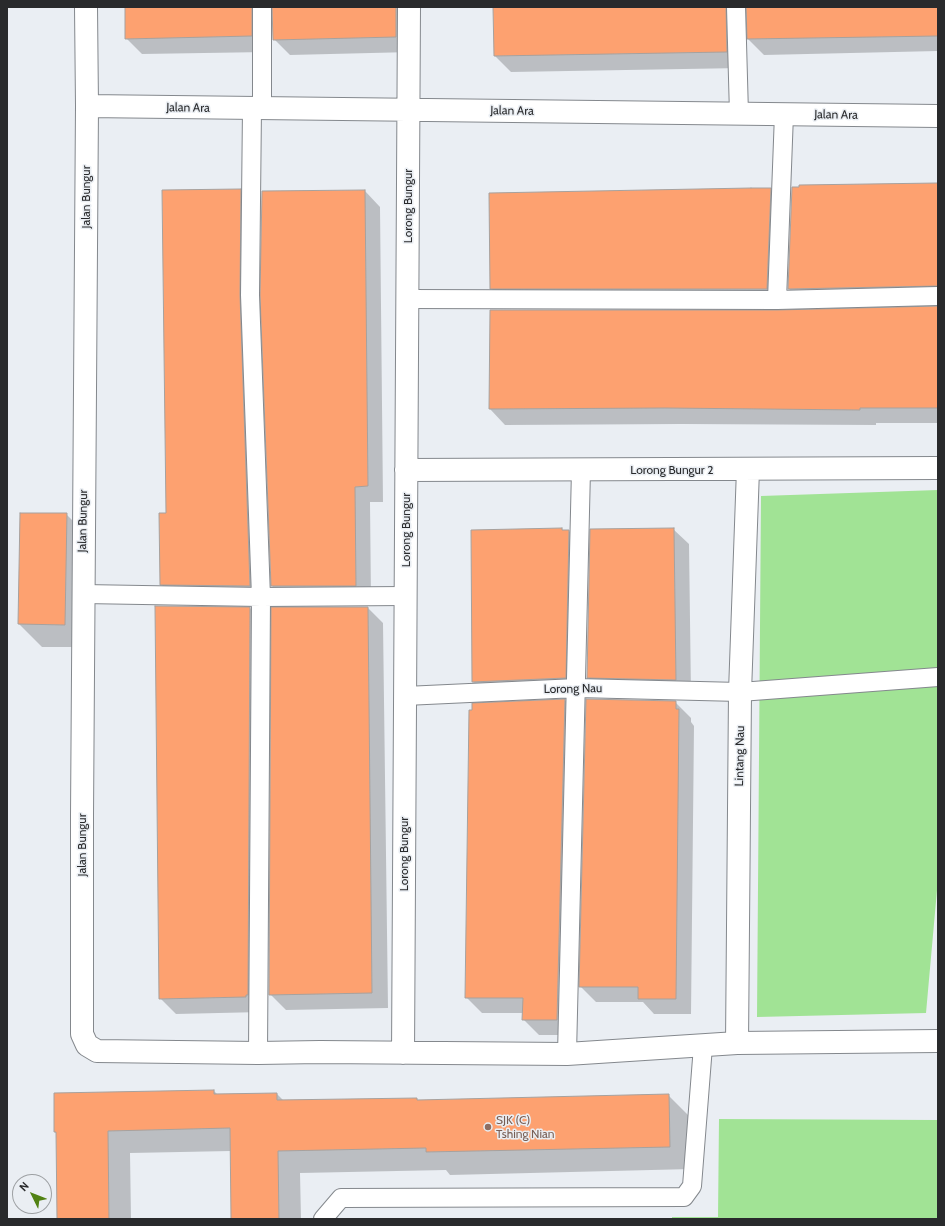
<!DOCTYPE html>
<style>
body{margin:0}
#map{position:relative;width:945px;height:1226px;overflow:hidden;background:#eaeef3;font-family:Cabin,sans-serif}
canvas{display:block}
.frame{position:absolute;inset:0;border:8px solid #292a2c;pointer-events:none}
.north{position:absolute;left:12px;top:1174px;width:40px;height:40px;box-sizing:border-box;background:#eaeef3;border:1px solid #9da0a3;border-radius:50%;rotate:313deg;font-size:11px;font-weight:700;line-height:16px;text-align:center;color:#292a2c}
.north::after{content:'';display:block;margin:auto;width:14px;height:18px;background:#518213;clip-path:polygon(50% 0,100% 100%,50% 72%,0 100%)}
</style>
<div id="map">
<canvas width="945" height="1226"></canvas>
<div class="frame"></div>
<div class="north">N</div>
</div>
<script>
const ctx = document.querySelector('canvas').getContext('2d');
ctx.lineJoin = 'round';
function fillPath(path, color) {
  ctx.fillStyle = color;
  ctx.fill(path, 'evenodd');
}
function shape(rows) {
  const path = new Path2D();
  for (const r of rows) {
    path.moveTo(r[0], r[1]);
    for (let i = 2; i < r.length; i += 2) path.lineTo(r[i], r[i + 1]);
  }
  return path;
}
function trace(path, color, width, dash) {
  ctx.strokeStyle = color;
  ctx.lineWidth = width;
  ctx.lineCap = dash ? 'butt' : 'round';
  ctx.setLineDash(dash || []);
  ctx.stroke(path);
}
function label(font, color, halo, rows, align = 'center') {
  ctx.font = font + ' Cabin,sans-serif';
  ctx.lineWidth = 3;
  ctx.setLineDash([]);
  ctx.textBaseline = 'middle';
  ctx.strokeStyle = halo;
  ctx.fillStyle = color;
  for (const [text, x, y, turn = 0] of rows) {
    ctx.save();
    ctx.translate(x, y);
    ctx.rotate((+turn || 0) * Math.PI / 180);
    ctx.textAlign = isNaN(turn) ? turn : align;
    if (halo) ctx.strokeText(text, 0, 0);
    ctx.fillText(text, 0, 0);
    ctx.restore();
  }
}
fillPath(shape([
 [938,490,938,879,926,1013,757,1017,761,496],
 [719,1119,938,1120,938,1219,672,1219,672,1217,718,1217]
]), '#a1e395');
fillPath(shape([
 [126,7,411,7,412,52,290,55,274,39,274,12,268,18,267,52,142,54,126,38],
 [494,7,938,7,938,51,764,55,748,39,748,13,742,18,742,68,511,72,495,56],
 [938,184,938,301,805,304,789,289],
 [770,189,786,205,782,305,507,304,491,288],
 [240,190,256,206,265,602,177,600,161,584,167,514],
 [365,191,380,207,383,502,370,502,371,601,288,602,272,586],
 [938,307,938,423,876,423,876,425,682,424,505,425,490,409,491,311,777,312],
 [66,514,89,537,87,647,42,647,19,624],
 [562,529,563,531,569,531,584,546,581,693,489,698,473,682],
 [673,529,689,544,691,695,603,693,588,677],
 [156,607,250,608,266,624,262,1012,176,1014,160,998],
 [368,608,383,623,388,1008,286,1010,270,994],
 [565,700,580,716,573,1035,539,1035,523,1019,524,1013,482,1013,466,997],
 [675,702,691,718,691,722,694,726,691,1014,654,1014,643,1002,596,1002,580,986],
 [214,1091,218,1095,277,1094,284,1101,417,1099,418,1101,668,1095,691,1118,692,1169,450,1175,446,1170,300,1173,301,1219,232,1219,231,1151,130,1153,131,1219,58,1219,57,1134,55,1132]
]), '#0003');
const building = shape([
 [125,7,252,7,252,36,125,39,125,7],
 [272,7,396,7,396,37,273,40,272,7],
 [493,7,726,7,727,52,494,56,493,7],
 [746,7,938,7,938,36,747,39,746,7],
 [938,183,938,286,788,289,792,187,799,187,799,185,938,183],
 [751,188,771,188,767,289,490,289,489,193,751,188],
 [241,189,240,295,250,586,160,585,159,513,166,513,162,190,241,189],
 [365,190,368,486,355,487,356,586,271,586,260,295,262,191,365,190],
 [938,306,938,408,860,408,860,410,665,408,489,409,490,310,777,310,938,306],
 [20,513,67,513,65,625,18,624,20,513],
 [562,528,562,530,569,530,566,678,472,682,471,530,562,528],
 [674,528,676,680,587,678,590,529,674,528],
 [155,606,250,607,248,995,246,995,246,997,159,999,155,606],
 [271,607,368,607,372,993,269,995,271,607],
 [565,699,557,1020,522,1020,523,998,465,998,469,710,472,710,472,703,565,699],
 [586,699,676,701,676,709,679,709,676,999,638,999,638,987,579,987,586,699],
 [214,1090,214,1094,277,1093,277,1100,417,1098,417,1100,669,1094,670,1147,426,1152,426,1148,278,1151,279,1219,231,1219,230,1128,108,1131,109,1219,57,1219,56,1132,54,1132,54,1093,214,1090]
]);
fillPath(building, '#fda170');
trace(building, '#a6a19e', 1);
const lane = shape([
 [262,7,262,108],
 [736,7,739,114],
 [252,108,250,295,261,597,258,1053],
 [408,299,777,300,938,296],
 [777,300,784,114],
 [83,594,261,597,405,596],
 [405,696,577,688,740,692,938,677],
 [567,1054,581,470],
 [323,1219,341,1198,684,1197,692,1186,703,1046]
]);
const street = shape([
 [86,7,87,106,82,814,82,1034,87,1045,97,1051,258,1053,320,1052,567,1054,737,1043,938,1041],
 [87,106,938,116],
 [406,470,938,468],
 [737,1043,740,692,748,469],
 [403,1053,409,7]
]);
trace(lane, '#84888d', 20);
trace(street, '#84888d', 24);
trace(lane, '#fff', 18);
trace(street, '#fff', 22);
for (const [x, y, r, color] of [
 [488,1127,4,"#8d6e63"]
]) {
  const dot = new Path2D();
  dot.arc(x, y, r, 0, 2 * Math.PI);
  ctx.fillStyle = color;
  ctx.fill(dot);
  trace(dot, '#eaeef3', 1.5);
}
label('12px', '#292a2c', '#eaeef3', [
 ["Jalan Ara",188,108,1],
 ["Jalan Ara",512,111,1],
 ["Jalan Ara",836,115,1],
 ["Jalan Bungur",86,197,-90],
 ["Lorong Bungur",408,206,-90],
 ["Lorong Bungur 2",672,470],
 ["Jalan Bungur",83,521,-89],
 ["Lorong Bungur",406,530,-90],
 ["Lorong Nau",573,689,-1],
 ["Lintang Nau",740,756,-89],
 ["Jalan Bungur",82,845,-90],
 ["Lorong Bungur",404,854,-90]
]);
label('12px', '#785e54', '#eaeef3', [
 ["SJK (C)",496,1120],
 ["Tshing Nian",496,1134]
], 'left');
</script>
